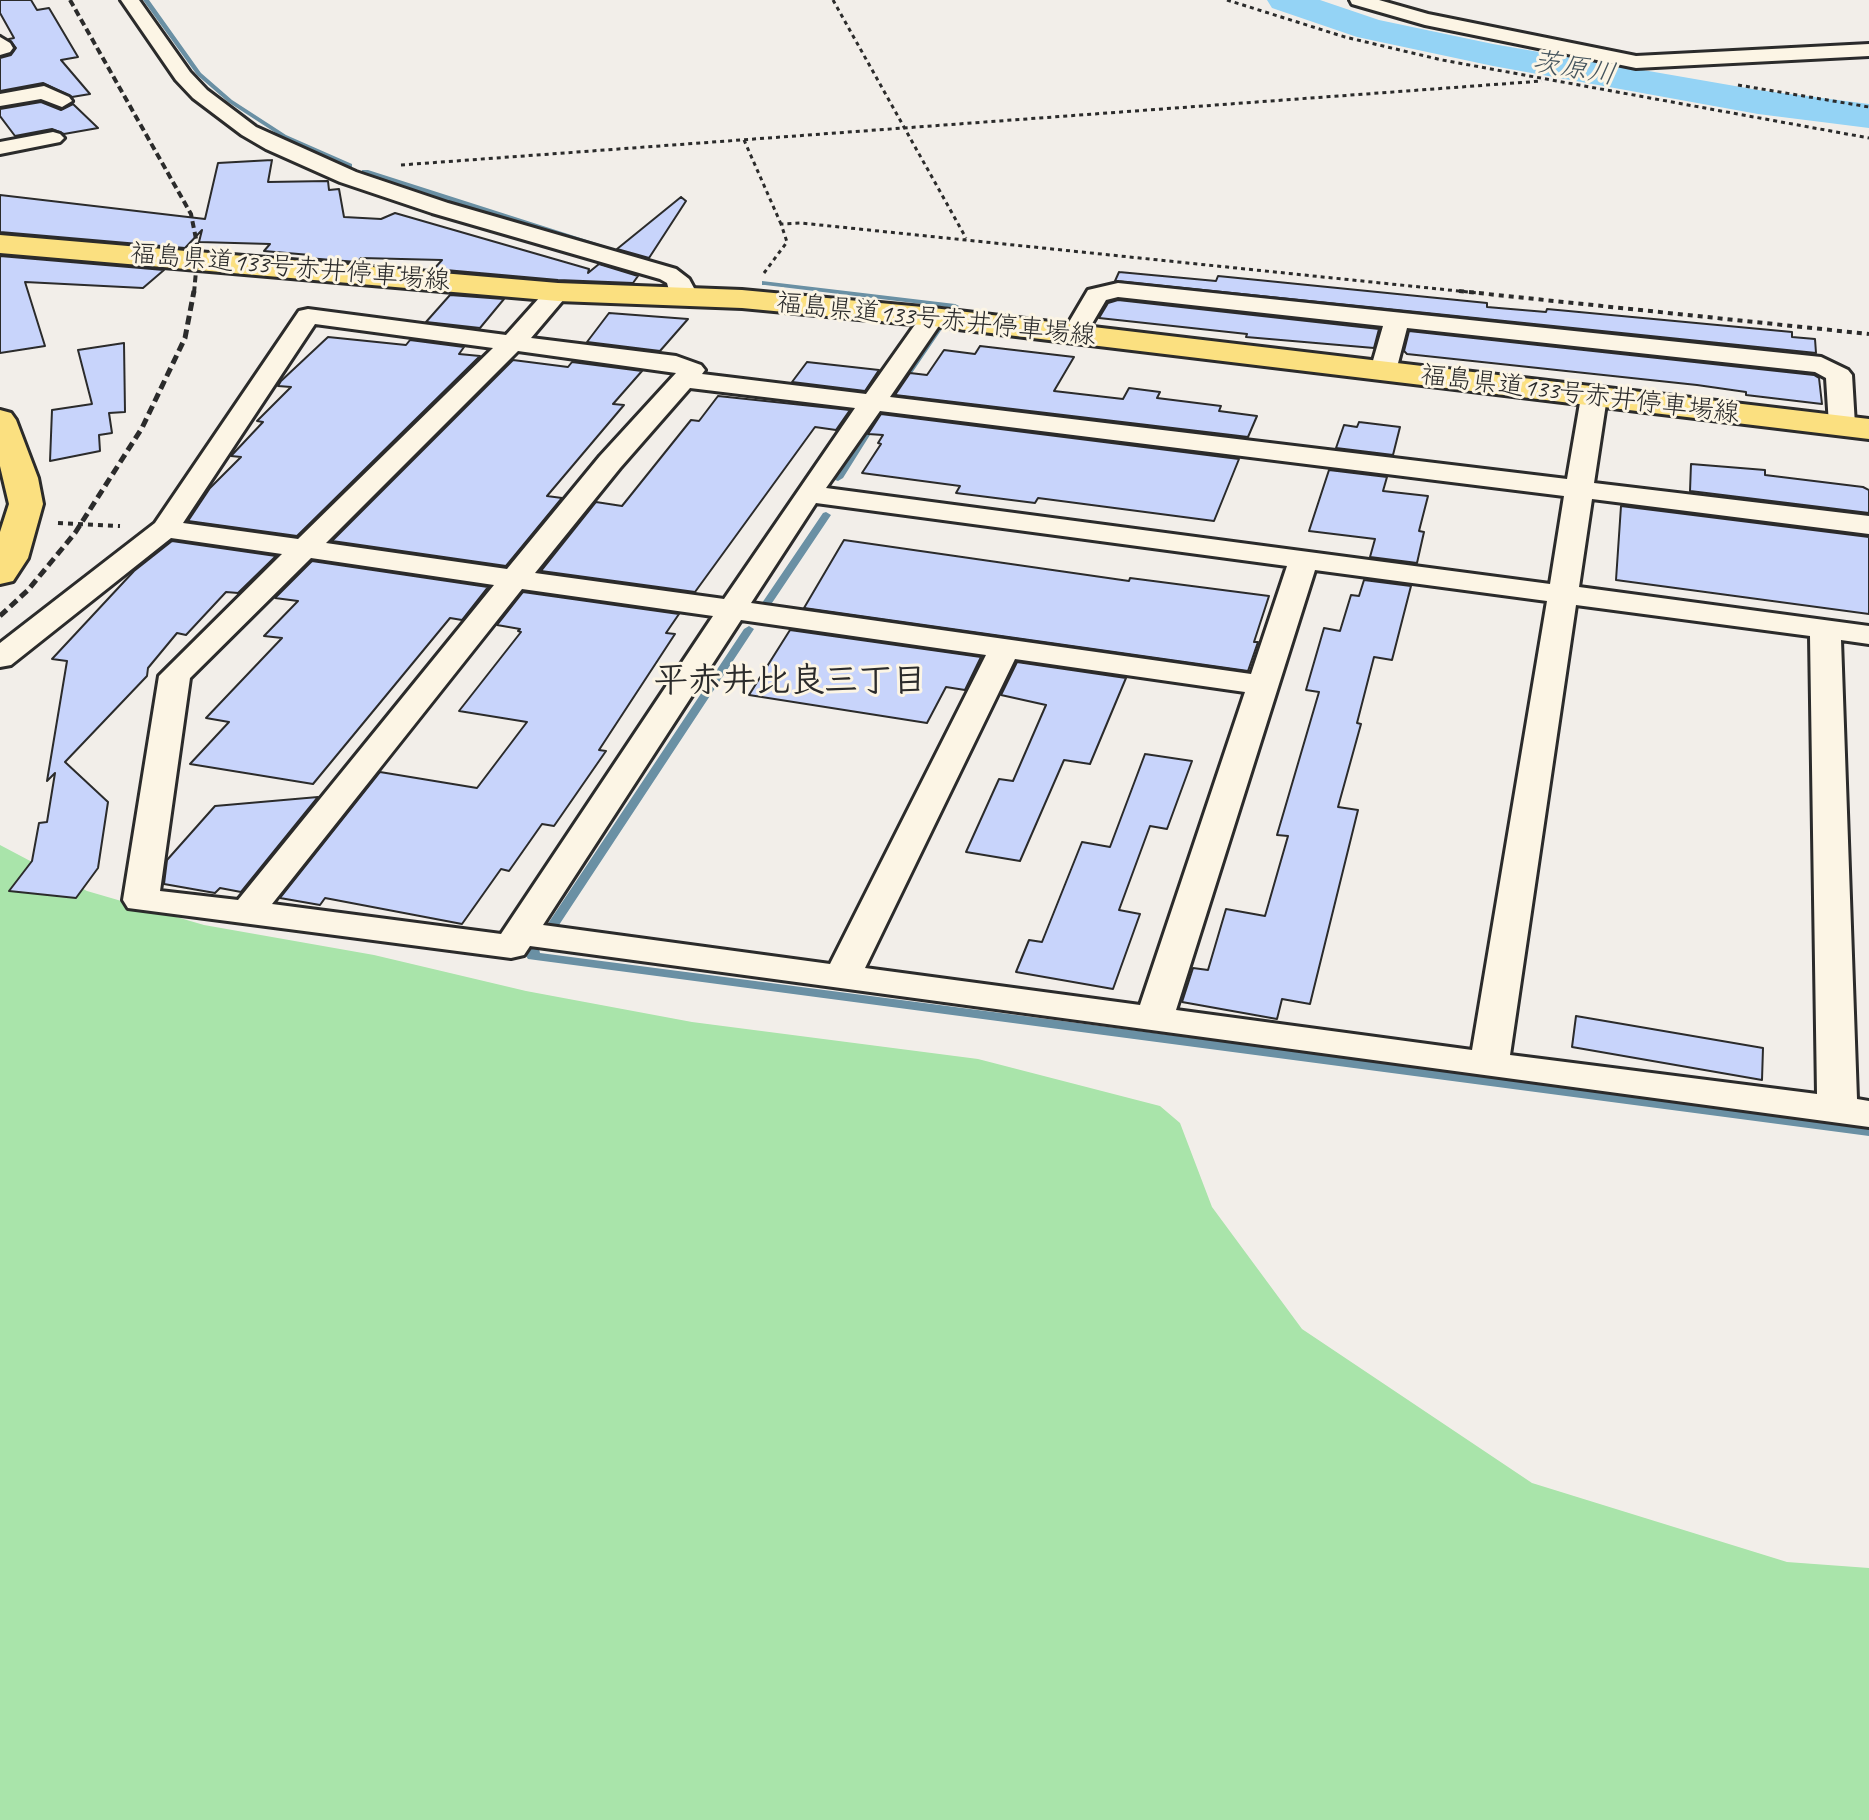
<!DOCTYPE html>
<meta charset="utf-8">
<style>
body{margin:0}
canvas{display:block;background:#f2eee9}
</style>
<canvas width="1869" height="1820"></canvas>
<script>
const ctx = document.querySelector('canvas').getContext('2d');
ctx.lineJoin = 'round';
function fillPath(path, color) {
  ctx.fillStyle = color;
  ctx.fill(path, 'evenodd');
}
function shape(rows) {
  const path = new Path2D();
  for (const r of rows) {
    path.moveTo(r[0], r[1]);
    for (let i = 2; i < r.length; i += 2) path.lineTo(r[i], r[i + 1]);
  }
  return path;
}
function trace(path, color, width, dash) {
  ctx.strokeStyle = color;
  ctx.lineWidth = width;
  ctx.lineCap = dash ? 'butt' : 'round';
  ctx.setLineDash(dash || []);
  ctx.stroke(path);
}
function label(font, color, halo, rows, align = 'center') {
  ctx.font = font + ' Caveat,"Klee One",sans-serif';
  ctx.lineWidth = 6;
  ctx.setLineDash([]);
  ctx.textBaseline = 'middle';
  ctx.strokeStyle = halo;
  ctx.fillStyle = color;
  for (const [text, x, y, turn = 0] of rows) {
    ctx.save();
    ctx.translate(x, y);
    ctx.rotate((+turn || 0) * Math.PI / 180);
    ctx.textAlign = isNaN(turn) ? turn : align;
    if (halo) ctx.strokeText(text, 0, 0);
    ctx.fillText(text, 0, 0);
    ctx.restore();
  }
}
fillPath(shape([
 [0,845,87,891,204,925,374,955,526,991,692,1022,978,1059,1160,1106,1180,1123,1212,1207,1302,1329,1532,1483,1787,1562,1869,1568,1869,1820,0,1820]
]), '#a9e4aa');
fillPath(shape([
 [143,0,149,0,201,73,232,100,286,135,352,164,352,168,346,168,282,137,228,102,197,75,143,0],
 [362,170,368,170,615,249,608,251,362,174,362,170],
 [762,281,955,304,959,306,955,308,765,285,762,285,762,281],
 [935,327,942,329,897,395,891,395,890,393,935,327],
 [881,408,885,411,843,478,838,481,835,480,833,478,877,411,881,408],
 [826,512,831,515,772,603,771,605,763,605,762,603,823,513,826,512],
 [749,626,754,629,559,925,553,929,549,928,547,925,744,629,749,626],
 [535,948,539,949,540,953,1869,1126,1869,1136,528,959,526,956,528,953,531,949,535,948]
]), '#6a90a4');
fillPath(shape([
 [1267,0,1320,0,1379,20,1493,44,1758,90,1869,104,1869,128,1758,114,1493,66,1357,37,1272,8,1267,0]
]), '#94d3f5');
const building = shape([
 [0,0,31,0,37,10,49,8,78,57,61,60,90,94,72,97,43,83,0,91,0,58,11,55,16,48,9,39,14,38,0,13,0,0],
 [41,102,61,110,73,104,98,128,64,134,52,129,15,136,0,116,0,109,41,102],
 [272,160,268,182,328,181,329,190,339,189,344,217,381,219,395,213,589,269,588,273,599,264,638,276,633,283,558,280,434,269,442,260,361,258,357,262,307,258,310,255,264,251,270,244,199,242,202,230,185,248,0,232,0,195,205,219,218,163,272,160],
 [681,197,686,201,649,258,617,249,681,197],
 [0,256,164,270,143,288,25,282,45,346,0,353,0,256],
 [1119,272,1216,281,1218,276,1487,303,1487,307,1546,312,1547,309,1792,332,1792,337,1815,339,1816,353,1115,281,1119,272],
 [450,295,504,299,480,328,426,322,450,295],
 [1118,300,1379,329,1374,348,1246,337,1247,334,1099,318,1108,303,1118,300],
 [609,313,688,319,660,351,587,342,609,313],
 [1409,331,1814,375,1819,378,1822,404,1746,395,1746,392,1697,385,1407,354,1404,351,1409,331],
 [328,337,406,345,410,340,464,347,459,354,480,356,297,536,188,521,210,488,241,457,231,456,263,422,257,421,291,387,278,386,281,381,328,337],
 [124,343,125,412,109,413,112,433,99,435,100,451,50,461,52,410,92,404,78,350,124,343],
 [980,346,1074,357,1054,391,1123,399,1129,388,1160,392,1157,398,1221,406,1219,411,1257,416,1248,437,895,395,910,373,927,375,944,350,975,354,980,346],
 [513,360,568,367,572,362,642,371,613,404,624,405,547,496,562,498,506,566,332,541,513,360],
 [807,362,879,370,865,391,792,382,807,362],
 [718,396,850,410,836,430,815,427,695,592,541,571,596,502,622,506,691,420,699,421,718,396],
 [881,414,1239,459,1214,521,1038,498,1035,503,956,493,960,486,862,473,881,444,878,443,883,435,868,434,881,414],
 [1359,422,1400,427,1393,455,1336,448,1344,425,1357,427,1359,422],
 [1691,464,1765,470,1765,475,1863,487,1869,490,1869,513,1690,491,1691,464],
 [1329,470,1387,477,1383,491,1428,496,1419,531,1424,532,1417,563,1370,557,1375,539,1309,531,1329,470],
 [1621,506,1869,537,1869,614,1616,580,1621,506],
 [844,540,1129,581,1130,578,1269,596,1254,642,1258,642,1248,671,804,608,844,540],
 [172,541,276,556,238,593,226,592,186,635,177,633,148,668,147,676,65,762,108,802,98,868,76,898,9,891,32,861,39,823,47,822,55,773,47,781,67,661,52,659,134,571,172,541],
 [312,561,488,587,462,620,450,618,313,784,190,764,229,722,206,718,282,638,264,636,298,601,275,598,312,561],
 [1364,580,1411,586,1392,660,1374,657,1357,723,1361,724,1338,807,1358,810,1310,1004,1282,999,1277,1019,1182,1002,1193,968,1208,970,1226,909,1265,916,1288,836,1277,835,1319,692,1306,690,1324,628,1340,631,1351,595,1359,596,1364,580],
 [523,592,679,614,666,633,675,634,599,750,606,751,554,826,542,824,509,871,501,869,462,924,325,898,320,905,280,898,380,772,477,788,527,722,459,711,521,632,518,631,520,629,497,625,523,592],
 [790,630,981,657,965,690,946,687,927,723,749,695,790,630],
 [1017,662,1126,678,1090,764,1064,760,1020,861,966,852,999,779,1013,781,1046,705,1001,695,1017,662],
 [1145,754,1192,761,1167,829,1150,826,1119,910,1140,914,1113,989,1016,972,1029,940,1042,942,1082,842,1110,847,1145,754],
 [318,797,241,892,220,888,215,893,164,884,167,860,215,806,318,797],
 [1576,1016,1763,1048,1762,1080,1572,1047,1576,1016]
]);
fillPath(building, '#c8d4fb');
trace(building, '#2b2b2b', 2);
const minor = shape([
 [121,0,139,0,190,72,207,90,256,127,356,172,448,203,676,269,689,279,695,290,693,296,690,301,681,303,672,301,667,283,660,279,432,213,340,182,266,149,242,135,193,98,176,80,121,0],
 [1350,0,1379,0,1428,14,1636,56,1869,44,1869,56,1636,68,1425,25,1352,4,1350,0],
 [0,37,10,43,13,48,10,52,0,55,0,37],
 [44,86,69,97,72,101,62,107,41,99,0,106,0,94,44,86],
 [53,132,60,134,64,138,60,142,0,154,0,142,53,132],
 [1118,283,1821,357,1848,370,1852,375,1855,425,1851,431,1833,431,1829,425,1826,378,1815,372,1407,328,1396,371,1392,376,1383,379,1374,376,1370,371,1383,326,1118,297,1106,300,1083,339,1065,339,1062,334,1088,290,1118,283],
 [558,285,567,287,570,292,531,338,676,356,701,365,705,370,702,374,866,394,924,312,933,310,942,312,945,317,890,397,1567,479,1581,397,1585,391,1594,389,1603,391,1607,397,1594,483,1869,516,1869,534,1592,499,1579,587,1869,626,1869,644,1841,640,1857,1099,1869,1101,1869,1127,530,946,524,955,511,958,128,908,123,900,159,676,282,554,171,538,11,665,0,667,0,643,155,523,299,311,308,309,506,335,549,287,558,285],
 [315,324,493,348,298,539,183,523,315,324],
 [518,351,676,373,600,456,507,569,326,543,518,351],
 [690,388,855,408,724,599,535,573,620,468,690,388],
 [880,411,1564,496,1550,584,826,488,880,411],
 [816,503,1287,566,1251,674,751,603,816,503],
 [311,558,494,585,238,900,160,891,190,678,311,558],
 [1315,570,1547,601,1472,1050,1176,1010,1315,570],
 [522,589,713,616,501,934,272,904,522,589],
 [1576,605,1810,636,1817,1094,1510,1055,1576,605],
 [741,620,986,655,830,964,543,925,741,620],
 [1015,659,1245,692,1140,1005,865,968,1015,659]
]);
const major = shape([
 [0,235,558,283,742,290,933,308,1869,419,1869,439,933,326,742,308,558,301,0,253,0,235],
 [0,410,11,413,16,420,38,478,43,504,28,558,13,581,0,584,0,532,9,504,0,466,0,410]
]);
trace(minor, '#2b2b2b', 6);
trace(major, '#2b2b2b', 6);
trace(shape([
 [833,0,966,238],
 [1227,0,1345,37,1442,60,1869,138],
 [1738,85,1869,107],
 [744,140,781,224],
 [401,165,1542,81],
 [764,273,787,242,781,224,801,223,1478,293]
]), '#2b2b2b', 3, [4, 4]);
trace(shape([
 [1459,291,1869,334],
 [58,523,120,526]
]), '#2b2b2b', 4, [5, 5]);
fillPath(minor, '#fcf5e5');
fillPath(major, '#fbe080');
trace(shape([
 [70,0,191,214,198,249,194,293]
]), '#2b2b2b', 4, [7, 4]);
trace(shape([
 [0,616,28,590,75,533,142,428,185,338,194,291]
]), '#2b2b2b', 5, [9, 5]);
label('26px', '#2b2b2b', '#fcf5e5', [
 ["福島県道133号赤井停車場線",290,268,5],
 ["福島県道133号赤井停車場線",936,320,6],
 ["福島県道133号赤井停車場線",1580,395,7]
]);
label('italic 28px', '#45555e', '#fcf5e5', [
 ["茨原川",1574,69,10]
]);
label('bold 34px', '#2b2b2b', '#fcf5e5', [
 ["平赤井比良三丁目",790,682]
]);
</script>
